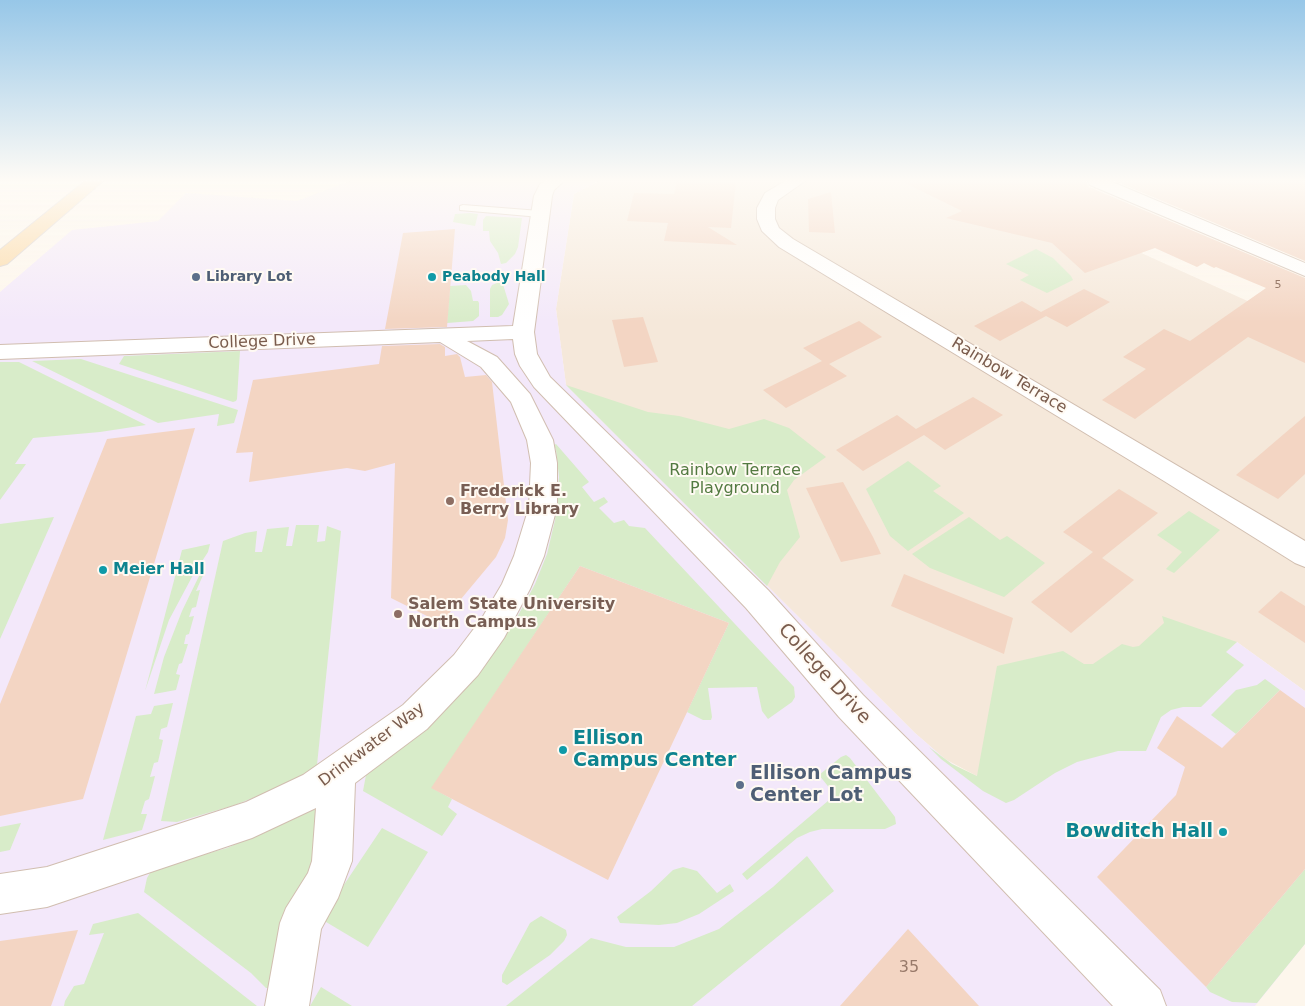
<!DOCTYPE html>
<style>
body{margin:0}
canvas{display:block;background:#fdf6ec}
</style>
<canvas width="1305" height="1006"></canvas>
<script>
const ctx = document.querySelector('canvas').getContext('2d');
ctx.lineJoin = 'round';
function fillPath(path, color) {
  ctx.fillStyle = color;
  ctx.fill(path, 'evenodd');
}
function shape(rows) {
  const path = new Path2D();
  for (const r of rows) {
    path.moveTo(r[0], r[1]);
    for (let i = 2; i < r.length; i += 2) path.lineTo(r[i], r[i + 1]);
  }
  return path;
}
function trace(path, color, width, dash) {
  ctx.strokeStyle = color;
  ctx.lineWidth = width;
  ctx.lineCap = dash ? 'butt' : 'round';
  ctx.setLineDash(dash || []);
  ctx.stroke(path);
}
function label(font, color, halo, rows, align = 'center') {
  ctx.font = font + ' "DejaVu Sans",sans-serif';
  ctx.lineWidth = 4;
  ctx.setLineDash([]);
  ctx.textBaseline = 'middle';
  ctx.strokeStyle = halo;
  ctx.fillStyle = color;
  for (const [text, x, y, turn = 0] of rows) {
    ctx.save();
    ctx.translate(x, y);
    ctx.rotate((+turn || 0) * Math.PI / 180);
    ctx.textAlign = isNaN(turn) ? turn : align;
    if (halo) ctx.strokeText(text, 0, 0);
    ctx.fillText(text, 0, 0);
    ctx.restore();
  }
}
fillPath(shape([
 [599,181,982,181,1305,327,1305,691,1237,642,977,776,945,759,915,733,566,385,556,309,574,194]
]), '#f5e8da');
fillPath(shape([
 [350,181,599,181,574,194,556,309,566,385,915,733,945,759,966,772,977,776,1177,695,1237,642,1305,691,1305,944,1255,1006,0,1006,0,292,72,230,158,221,186,193,297,201]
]), '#f3e8fa');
fillPath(shape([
 [470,213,478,214,475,226,453,222,455,214],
 [486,216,522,218,518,247,515,254,506,263,501,264,498,253,490,241,489,231,483,231,483,220],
 [1036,249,1053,258,1071,276,1073,280,1047,293,1020,280,1029,275,1006,264],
 [502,281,509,304,502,315,498,317,490,317,490,289,492,285],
 [466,285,471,291,473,301,478,301,479,303,479,316,473,321,447,323,450,286],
 [240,351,237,399,236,401,233,402,119,364,124,356],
 [81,359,238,410,234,423,217,426,219,414,158,423,32,361],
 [0,362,19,362,146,425,100,432,33,438,15,464,26,464,0,500],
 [566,385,648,412,679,416,729,429,764,419,789,428,826,457,794,480,787,490,800,537,780,562,767,586],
 [556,444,589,482,582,487,594,502,604,497,608,502,599,508,614,523,624,520,629,526,645,528,794,687,795,697,792,702,768,719,762,711,757,687,708,688,712,717,711,720,703,720,687,712,729,623,580,566,432,788,452,799,448,807,457,814,442,836,363,791,366,775,423,731,493,654,514,623,535,584,547,554,555,520,559,477,556,450,554,445],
 [908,461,941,486,933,491,964,513,908,551,890,536,866,489],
 [1189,511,1220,530,1174,573,1166,569,1182,552,1157,535],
 [54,517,0,639,0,524],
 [969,517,1000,540,1007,536,1045,563,1004,597,930,568,912,554],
 [296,525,319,525,317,542,325,541,327,526,341,531,317,765,299,777,270,791,235,805,177,822,161,821,223,541,245,533,257,531,255,552,262,552,267,529,289,527,286,546,292,546],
 [210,544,208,552,193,575,169,620,145,691,182,550],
 [201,572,204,573,196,591,200,590,196,607,192,608,189,617,194,616,189,634,186,635,184,644,188,644,182,663,179,664,176,674,180,675,176,690,154,694,164,657,182,611],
 [1162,616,1237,642,1226,652,1244,665,1201,707,1183,707,1171,710,1161,717,1146,751,1118,751,1077,762,1055,773,1014,800,1006,803,983,791,941,759,929,747,952,764,977,776,997,666,1063,651,1084,664,1093,664,1122,644,1133,647,1139,646,1164,623],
 [1265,679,1280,690,1236,734,1211,715,1236,690,1257,685],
 [173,703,167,727,161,729,159,739,163,740,158,762,154,763,150,777,155,776,149,799,145,801,141,814,147,814,142,830,103,840,136,716,151,714,154,706],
 [846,755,850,758,895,817,896,824,885,829,822,829,810,832,797,838,747,880,742,874,835,795,819,775,841,757],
 [313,810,316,810,312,880,272,988,266,988,251,973,144,892,147,878,151,871,156,868,227,848],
 [21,823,10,850,0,852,0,827],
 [382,828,428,852,368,947,321,919],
 [807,856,834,891,692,1006,506,1006,591,938,626,947,674,947,719,929,773,887],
 [683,867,697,871,717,893,730,884,734,891,699,914,677,923,659,925,620,923,617,917,651,891,673,870],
 [1305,869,1305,944,1257,1003,1232,1002,1210,992,1206,987],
 [138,913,257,1006,64,1006,65,1001,74,986,84,984,104,933,89,935,93,924],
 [541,916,566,930,567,935,564,941,550,955,507,985,502,982,502,975,530,923],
 [321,987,352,1006,310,1006]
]), '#d8ecc9');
fillPath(shape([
 [677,181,736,182,731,228,708,227,737,245,664,241,668,223,627,221,634,193,674,194],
 [901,181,1086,181,1089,187,1305,278,1305,363,1248,337,1135,419,1102,400,1146,369,1123,357,1164,329,1190,341,1266,288,1216,267,1214,268,1204,263,1197,267,1155,248,1085,273,1052,243,946,218,962,211],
 [1115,181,1305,181,1305,261],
 [831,192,835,233,809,232,808,199],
 [455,229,447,327,385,329,403,233],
 [1084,289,1110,302,1067,327,1046,316,1000,341,974,326,1022,301,1041,312],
 [643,317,658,362,624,367,612,320],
 [859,321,882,337,829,364,847,376,786,408,763,390,822,361,803,348],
 [440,344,445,347,445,356,457,354,460,357,465,377,486,375,492,382,508,520,505,538,496,557,441,623,391,598,395,463,365,471,347,468,249,482,253,452,236,453,253,380,379,364,382,346],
 [973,397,1003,415,945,450,924,435,863,471,836,450,897,415,916,429],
 [1305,416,1305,474,1278,499,1236,475],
 [195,428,83,799,0,816,0,704,107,439],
 [843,482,873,537,881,554,841,562,806,488],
 [1119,489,1158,513,1102,558,1134,580,1071,633,1031,602,1093,552,1063,532],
 [580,566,729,623,608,880,431,788],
 [904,574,1013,618,1004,654,891,606],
 [1281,591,1305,606,1305,643,1258,612],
 [1280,690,1305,708,1305,869,1206,987,1097,877,1176,795,1185,767,1157,748,1177,716,1222,748],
 [908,929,979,1006,840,1006],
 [78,930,51,1006,0,1006,0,941]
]), '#f3d5c3');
const lane = shape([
 [463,205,540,211,544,214,540,217,460,210,460,206,463,205]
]);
const street = shape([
 [545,181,564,181,554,190,552,196,534,332,537,354,550,377,768,590,863,695,1160,990,1166,1006,1113,1006,839,717,746,608,534,387,520,366,515,354,513,339,467,341,497,357,530,394,553,440,557,463,557,507,544,556,530,589,504,638,478,675,427,729,355,783,352,861,338,898,321,929,309,1006,265,1006,280,923,286,908,308,873,312,861,316,808,252,838,47,907,0,914,0,874,47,867,246,802,303,775,403,705,454,655,482,618,502,584,514,556,529,507,531,463,527,440,511,402,481,367,440,342,0,359,0,345,513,326,534,196,540,184,545,181],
 [785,181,805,181,778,200,775,208,775,219,779,228,793,239,1305,541,1305,567,1295,563,1164,481,779,247,762,231,757,219,757,208,765,193,785,181],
 [1088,181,1110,181,1305,263,1305,276,1090,185,1088,181]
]);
const primary = shape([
 [85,181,103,181,7,264,0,266,0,250,85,181]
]);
trace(lane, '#d1beb0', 2);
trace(street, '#d1beb0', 2);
trace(primary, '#dad1cd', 2);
fillPath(lane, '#fff');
fillPath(street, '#fff');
fillPath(primary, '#fbd9a5');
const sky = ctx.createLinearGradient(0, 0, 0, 322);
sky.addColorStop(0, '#97c7e8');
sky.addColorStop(0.56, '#fefbf6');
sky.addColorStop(1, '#fefbf600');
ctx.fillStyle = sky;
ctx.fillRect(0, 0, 1305, 322);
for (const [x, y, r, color] of [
 [196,277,5,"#5c6f8a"],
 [432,277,5,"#0f9aa8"],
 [450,501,5,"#8d6e63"],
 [103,570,5,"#0f9aa8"],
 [398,614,5,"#8d6e63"],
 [563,750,5,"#0f9aa8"],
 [740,785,5,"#5c6f8a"],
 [1223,832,5,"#0f9aa8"]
]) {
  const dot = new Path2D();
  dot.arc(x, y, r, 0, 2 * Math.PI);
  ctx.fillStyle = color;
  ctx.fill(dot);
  trace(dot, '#fffaf3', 2);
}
label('11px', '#987a6a', null, [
 ["5",1278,285]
]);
label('bold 14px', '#4e5e75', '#fffaf3', [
 ["Library Lot",206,277]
], 'left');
label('bold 14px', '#0d838f', '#fffaf3', [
 ["Peabody Hall",442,277]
], 'left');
label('16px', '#7a5c4d', '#fffaf3', [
 ["College Drive",262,342,-2],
 ["Rainbow Terrace",1009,376,31],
 ["Drinkwater Way",372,745,-37]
]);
label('16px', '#537a41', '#fffaf3', [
 ["Rainbow Terrace",735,471],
 ["Playground",735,489]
]);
label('bold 16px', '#785e54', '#fffaf3', [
 ["Frederick E.",460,492],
 ["Berry Library",460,510],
 ["Salem State University",408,605],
 ["North Campus",408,623]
], 'left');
label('bold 16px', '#0d838f', '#fffaf3', [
 ["Meier Hall",113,570]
], 'left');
label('16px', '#987a6a', null, [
 ["35",909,968]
]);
label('19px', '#7a5c4d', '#fffaf3', [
 ["College Drive",824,674,48]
]);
label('bold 19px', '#0d838f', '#fffaf3', [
 ["Ellison",573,739],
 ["Campus Center",573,761],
 ["Bowditch Hall",1213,832,"right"]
], 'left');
label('bold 19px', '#4e5e75', '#fffaf3', [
 ["Ellison Campus",750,774],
 ["Center Lot",750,796]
], 'left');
</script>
